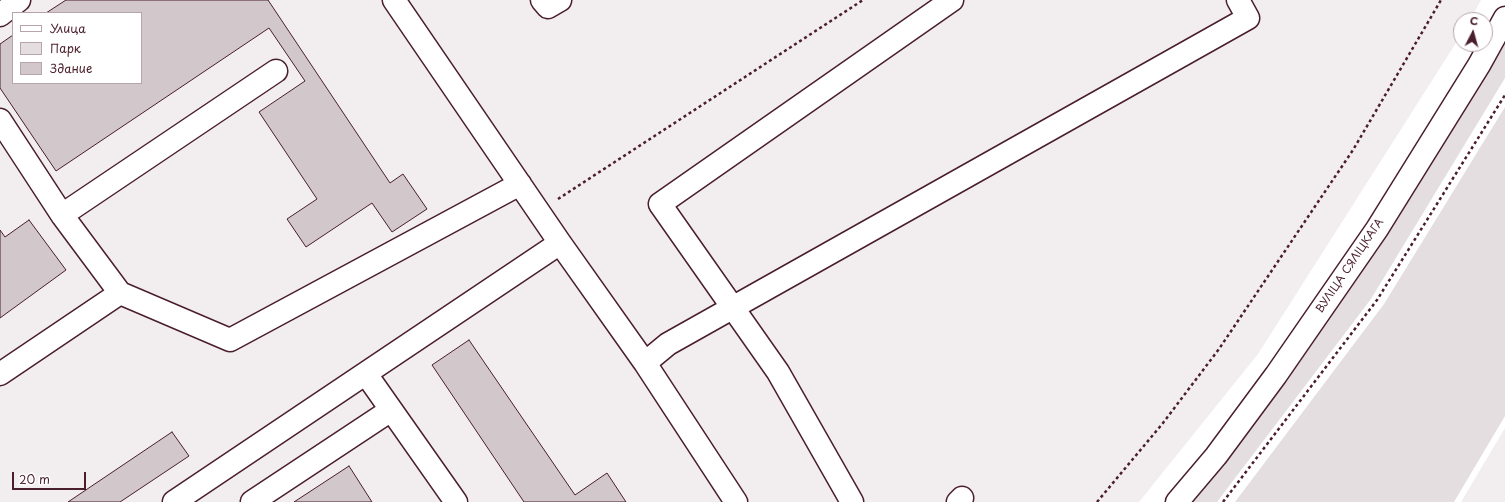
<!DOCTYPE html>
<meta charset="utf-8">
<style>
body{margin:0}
#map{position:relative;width:1505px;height:502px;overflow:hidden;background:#fff;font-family:"Playpen Sans",sans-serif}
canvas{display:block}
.legend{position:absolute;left:12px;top:12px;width:130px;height:72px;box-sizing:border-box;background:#fff;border:1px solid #b7a5aa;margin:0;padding:5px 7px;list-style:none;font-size:12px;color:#4a1f2b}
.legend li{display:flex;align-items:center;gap:8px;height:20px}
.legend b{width:20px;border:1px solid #b7a5aa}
.north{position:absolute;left:1453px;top:12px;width:40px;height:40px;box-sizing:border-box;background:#fff;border:1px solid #b7a5aa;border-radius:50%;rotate:6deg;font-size:11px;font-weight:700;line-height:16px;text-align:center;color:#4a1f2b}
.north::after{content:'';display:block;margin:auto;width:14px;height:18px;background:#4a1f2b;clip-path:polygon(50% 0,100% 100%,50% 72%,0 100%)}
.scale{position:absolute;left:12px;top:472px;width:74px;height:18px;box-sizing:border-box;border:2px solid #4a1f2b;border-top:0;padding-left:5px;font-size:12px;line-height:14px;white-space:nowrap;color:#4a1f2b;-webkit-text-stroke:3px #fff;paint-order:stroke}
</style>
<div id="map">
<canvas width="1505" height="502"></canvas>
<ul class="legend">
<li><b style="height:5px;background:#fff"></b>Улица</li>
<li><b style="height:11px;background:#e5dee0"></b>Парк</li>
<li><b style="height:11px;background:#d2c7cb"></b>Здание</li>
</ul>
<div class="north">С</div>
<div class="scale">20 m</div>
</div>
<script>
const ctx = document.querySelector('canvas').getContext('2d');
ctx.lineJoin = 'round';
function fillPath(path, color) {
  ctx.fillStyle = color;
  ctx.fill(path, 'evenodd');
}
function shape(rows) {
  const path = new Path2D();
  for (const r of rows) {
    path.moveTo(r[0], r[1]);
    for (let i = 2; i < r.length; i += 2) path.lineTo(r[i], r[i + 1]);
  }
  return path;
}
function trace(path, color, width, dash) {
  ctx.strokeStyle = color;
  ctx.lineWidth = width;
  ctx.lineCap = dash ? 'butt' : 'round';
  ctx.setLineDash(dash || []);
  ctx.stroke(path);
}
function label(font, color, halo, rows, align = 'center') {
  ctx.font = font + ' "Playpen Sans",sans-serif';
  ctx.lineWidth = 4;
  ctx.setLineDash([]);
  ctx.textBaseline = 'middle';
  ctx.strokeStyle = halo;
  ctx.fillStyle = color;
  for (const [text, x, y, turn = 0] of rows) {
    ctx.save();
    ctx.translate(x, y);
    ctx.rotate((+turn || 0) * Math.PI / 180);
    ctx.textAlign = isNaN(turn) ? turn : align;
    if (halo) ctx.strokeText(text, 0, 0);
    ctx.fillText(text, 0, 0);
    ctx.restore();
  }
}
fillPath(shape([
 [0,0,1481,0,1470,20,1461,20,1461,35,1258,354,1139,502,0,502],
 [13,13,141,13,141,83,13,83],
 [1505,428,1505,502,1461,502]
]), '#f2eeef');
fillPath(shape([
 [1505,40,1505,78,1371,299,1217,502,1190,502,1353,284,1458,120],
 [1505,107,1505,416,1454,502,1235,502,1384,304]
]), '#e5dee0');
const building = shape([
 [66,0,268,0,390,183,403,174,427,209,392,232,372,203,306,247,287,219,317,199,259,112,305,81,269,28,56,171,0,88,0,44,13,35,13,83,141,83,141,13,46,13,66,0],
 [29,220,66,270,0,318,0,230,5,237,29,220],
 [469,340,575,495,607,473,626,502,524,502,432,365,469,340],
 [172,432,189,456,120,502,68,502,172,432],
 [349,466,372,502,294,502,349,466]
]);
fillPath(building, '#d2c7cb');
trace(building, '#4a1f2b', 1);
const minor = shape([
 [394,0,560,243,645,363,736,502],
 [542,0,548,7,560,0],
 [0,15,19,0],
 [0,120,62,215,120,293,230,340,520,184],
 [62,215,276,71],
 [645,363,668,344,1248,18,1238,0],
 [0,374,120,293],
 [366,374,456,502],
 [174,502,560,243],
 [252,502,391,410],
 [852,502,778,372,660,204,952,0],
 [958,502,962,498]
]);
const major = shape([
 [1177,502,1216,456,1276,375,1377,229,1479,65,1505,18]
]);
trace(minor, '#4a1f2b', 25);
trace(major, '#4a1f2b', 25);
trace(shape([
 [558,199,863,0],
 [1097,502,1163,423,1219,349,1353,150,1441,0],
 [1223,502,1377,300,1505,95]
]), '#4a1f2b', 2.5, [3, 3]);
trace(minor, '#fff', 22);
trace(major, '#fff', 22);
label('11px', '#4a1f2b', '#fff', [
 ["ВУЛІЦА СЯЛІЦКАГА",1350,266,-56]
]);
</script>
